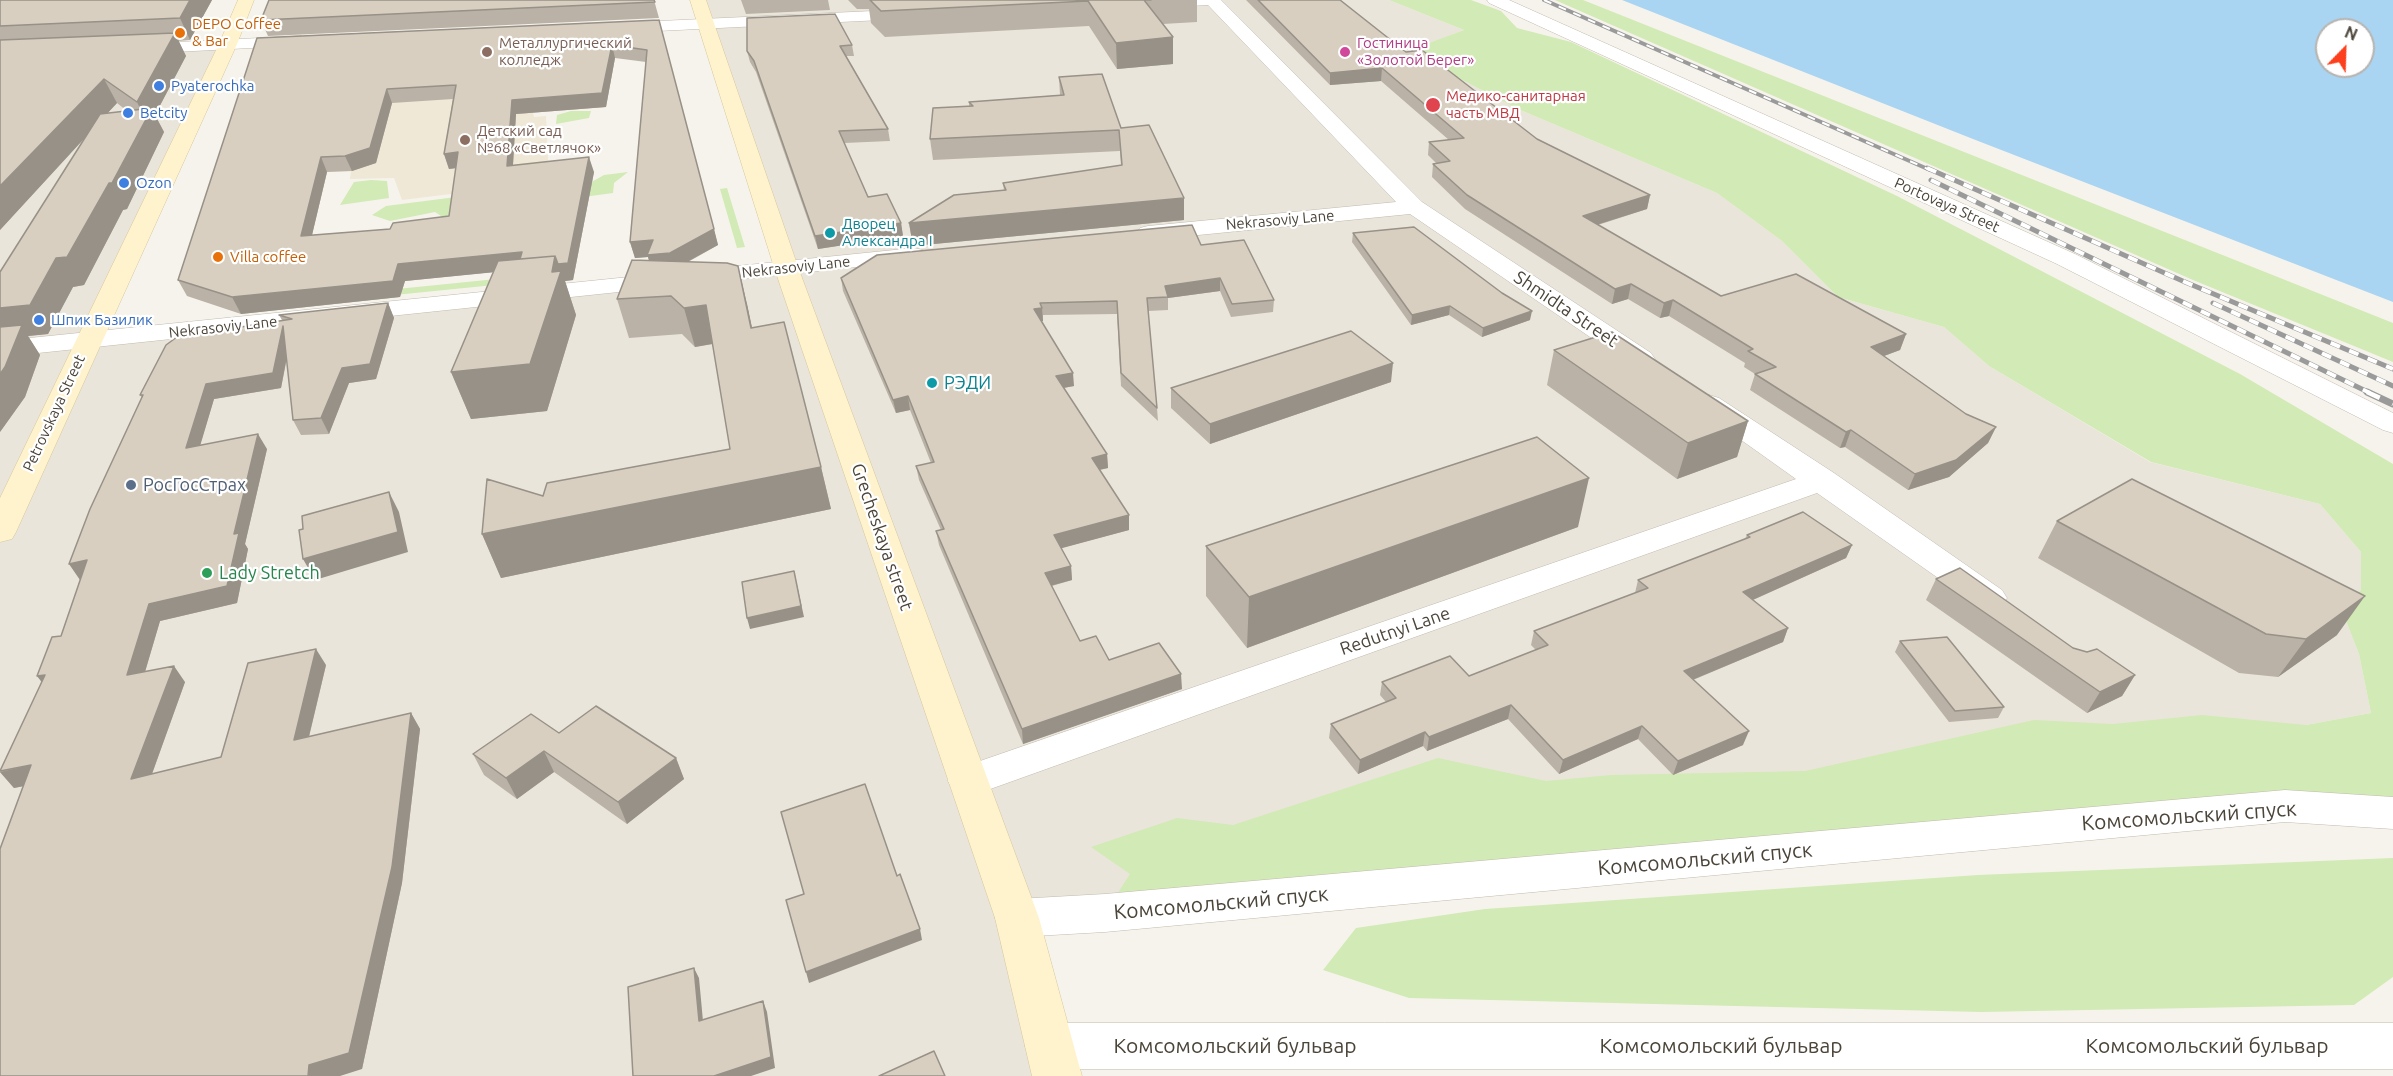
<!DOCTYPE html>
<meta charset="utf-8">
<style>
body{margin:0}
#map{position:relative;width:2393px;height:1076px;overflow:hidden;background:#f6f3ec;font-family:Ubuntu,sans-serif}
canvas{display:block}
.north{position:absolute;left:2315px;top:18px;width:60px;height:60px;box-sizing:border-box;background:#fff;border:2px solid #b7b4b0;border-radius:50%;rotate:23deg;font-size:16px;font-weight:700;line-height:24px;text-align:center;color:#4b4439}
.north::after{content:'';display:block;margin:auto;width:21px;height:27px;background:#fc3f1d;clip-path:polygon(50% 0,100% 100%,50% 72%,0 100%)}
</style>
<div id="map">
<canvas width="2393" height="1076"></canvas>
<div class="north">N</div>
</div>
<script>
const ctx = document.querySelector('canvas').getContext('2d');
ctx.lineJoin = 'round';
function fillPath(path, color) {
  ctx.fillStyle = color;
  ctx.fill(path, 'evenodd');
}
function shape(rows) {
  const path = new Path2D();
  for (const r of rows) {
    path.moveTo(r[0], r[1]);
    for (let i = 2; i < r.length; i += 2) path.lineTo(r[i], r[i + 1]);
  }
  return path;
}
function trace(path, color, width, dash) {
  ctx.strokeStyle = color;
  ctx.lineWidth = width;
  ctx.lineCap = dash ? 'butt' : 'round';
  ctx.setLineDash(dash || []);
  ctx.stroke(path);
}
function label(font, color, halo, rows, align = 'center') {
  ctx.font = font + ' Ubuntu,sans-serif';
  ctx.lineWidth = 4.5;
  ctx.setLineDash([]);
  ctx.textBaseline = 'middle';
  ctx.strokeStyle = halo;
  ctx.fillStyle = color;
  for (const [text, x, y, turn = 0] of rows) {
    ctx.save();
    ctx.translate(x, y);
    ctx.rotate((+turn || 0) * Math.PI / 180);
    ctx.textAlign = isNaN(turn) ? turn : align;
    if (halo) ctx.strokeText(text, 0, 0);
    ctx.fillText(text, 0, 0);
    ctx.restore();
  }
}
fillPath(shape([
 [698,0,1389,0,1464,30,1419,47,1447,72,1518,109,1717,193,1782,241,1838,297,1944,327,1989,366,2150,462,2320,504,2361,552,2361,590,2341,608,2359,654,2371,713,2306,725,1017,918,1057,1076,0,1076,0,56,228,44,88,340,785,267]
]), '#eae5da');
fillPath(shape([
 [259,65,532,109,534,117,546,116,549,182,402,200,394,178,350,179,351,171,305,173]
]), '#efe8d6');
fillPath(shape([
 [1389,0,1471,0,1501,11,1517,28,1571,42,1897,196,2240,374,2393,464,2393,813,1105,913,1130,874,1091,847,1177,818,1233,825,1438,758,1546,781,1611,775,1805,771,2034,720,2113,724,2202,715,2306,725,2371,713,2359,654,2341,608,2361,590,2361,552,2320,504,2151,462,1989,366,1944,327,1838,297,1782,241,1717,193,1518,109,1447,72,1418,47,1464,30],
 [1555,0,1583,0,2393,323,2393,362,2193,280],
 [571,111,591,111,589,118,556,124,557,115],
 [628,172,614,183,613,193,583,197,588,184,604,175],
 [371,180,387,181,389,198,340,205,354,182],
 [534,187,447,220,435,212,390,221,372,215,386,206],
 [727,188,745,247,737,248,720,189],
 [536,275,534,281,395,295,397,289],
 [2393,858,2393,977,2354,1005,1981,1012,1409,998,1323,970,1356,928,1485,909,1978,875]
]), '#d2eab5');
fillPath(shape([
 [1622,0,2393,0,2393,302,1973,139],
 [2327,30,2363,30,2363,66,2327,66]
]), '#a9d4f2');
const minor = shape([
 [1147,0,1221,0,1422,202,1651,353,1655,359,1651,365,1641,367,1631,365,1410,214,1148,240,1140,238,1136,233,1140,228,1148,226,1396,202,1208,5,1153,8,1147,6,1145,3,1147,0],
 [916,9,924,14,922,18,617,33,608,28,617,23,916,9],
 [301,36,310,41,307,45,137,54,128,49,137,44,301,36],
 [914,248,923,250,926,255,923,260,0,357,0,341,914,248],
 [1709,395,1719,398,1834,473,2002,590,2007,598,2002,606,1990,610,1978,606,1817,493,982,792,968,797,954,792,948,781,954,770,1796,479,1699,410,1695,404,1699,398,1709,395],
 [1049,1023,2393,1023,2393,1069,1049,1069,1032,1062,1025,1046,1032,1030,1049,1023]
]);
const tertiary = shape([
 [1487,0,1509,0,2075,254,2393,413,2393,433,2383,430,2057,264,1489,3,1487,0],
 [2285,790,2393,797,2393,829,2285,822,1105,932,1017,937,1001,932,995,918,1001,904,1017,899,1105,894,2285,790]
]);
const secondary = shape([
 [238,0,254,0,237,44,16,532,12,539,0,542,0,498,219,44,238,0],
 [690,0,706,0,798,267,1039,918,1082,1076,1032,1076,995,918,774,267,690,0]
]);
trace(minor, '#c2bbae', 1);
trace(tertiary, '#c2bbae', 1);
trace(secondary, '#d6c79b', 1);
fillPath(minor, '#fff');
fillPath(tertiary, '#fff');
fillPath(secondary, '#fff3cd');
const railFar2 = shape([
 [1544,0,1930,170]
]);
const railFar1 = shape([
 [1927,168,2185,282,2393,369],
 [1931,180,2370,393],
 [2213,303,2393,386]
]);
const rail = shape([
 [2367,392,2393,404]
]);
trace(railFar2, '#9a9a9a', 4);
trace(railFar1, '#9a9a9a', 5);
trace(rail, '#9a9a9a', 7);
trace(railFar2, '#fff', 2, [8]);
trace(railFar1, '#fff', 4, [10]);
trace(rail, '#fff', 4.5, [14]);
fillPath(shape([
 [0,0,212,0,190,40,178,41,186,56,155,115,164,132,127,209,123,210,84,285,73,287,48,334,28,336,40,355,25,397,0,432,86,136,0,230],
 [117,103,127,111,107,113],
 [654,0,659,18,268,36,261,20],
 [741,0,828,0,830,10,746,14],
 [848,0,1197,0,1197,22,1163,24,1173,37,1173,64,1117,69,1089,26,885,37,871,23,869,9,857,9],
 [1246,0,1340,0,1406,52,1537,139,1650,195,1647,209,1598,225,1721,296,1906,334,1900,350,1884,356,1966,414,1996,427,1988,443,1949,477,1908,490,1845,447,1840,448,1750,390,1755,374,1744,367,1745,363,1669,316,1660,318,1628,299,1612,304,1465,209,1432,177,1433,164,1436,163,1428,155,1429,142,1449,140,1381,81,1330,85],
 [659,20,718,245,688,262,747,304,752,327,821,467,831,509,501,578,482,534,543,496,730,449,713,344,695,347,682,334,629,338,617,299,649,260,648,257,635,258,630,242,646,62,615,58,606,107,516,114,513,165,594,172,573,280,565,281,576,315,547,411,471,419,451,372,494,272,405,281,400,297,241,314,187,296,178,280,257,38],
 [453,99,444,154,449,169,456,168,449,216,390,229,312,235,327,172,352,171,376,163,392,103],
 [852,45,854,56,846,56,888,129,890,141,844,143,868,197,901,223,903,236,818,249,756,72,750,62,747,51],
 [1059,77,1121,128,1184,220,913,246,909,223,1004,191,1003,183,1121,166,1120,151,933,160,930,139,969,106,969,102,1060,95],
 [1353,233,1530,320,1482,337,1449,315,1411,325,1352,242],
 [1201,245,1274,300,1273,312,1231,317,1220,291,1168,298,1168,310,1148,311,1157,408,1158,421,1121,386,1117,314,1043,315,1043,321,1041,321,1074,386,1064,388,1107,454,1108,468,1100,470,1129,530,1061,548,1071,566,1072,580,1052,586,1080,641,1109,660,1182,689,1023,744,939,545,936,531,941,530,919,480,916,466,931,463,910,410,896,413,843,291,841,278],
 [388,303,394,318,376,379,349,383,329,434,301,435,293,420,287,358,281,388,214,399,200,445,267,449,245,544,248,549,237,603,160,621,145,672,185,682,152,774,221,757,326,665,309,737,411,713,420,729,402,883,362,1069,23,786,14,788,0,772,42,683,61,636,142,398,140,395,282,320,279,315],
 [1554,350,1748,421,1737,457,1677,479,1547,385],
 [1391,382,1210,444,1171,408,1171,388],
 [2057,521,2337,635,2278,677,2239,673,2038,558],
 [1578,527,1247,648,1206,596,1206,546],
 [1747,535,1852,545,1846,558,1753,600,1788,628,1783,642,1693,680,1743,745,1673,775,1638,739,1559,774,1508,719,1427,751,1423,746,1358,774,1329,738,1331,724,1386,702,1380,695,1382,682,1469,676,1536,650,1531,645,1534,631,1635,593,1638,580,1745,539],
 [1936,579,2073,648,2135,675,2122,696,2087,713,1926,600],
 [1900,641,2004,707,1998,718,1949,722,1895,652],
 [559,733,676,758,684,779,627,824,554,772,517,799,484,775,473,754]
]), '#bab2a6');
fillPath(shape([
 [190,0,212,0,190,40,180,18],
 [175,33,186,56,155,115,164,132,127,209,123,210,84,285,73,287,48,334,28,336,40,355,25,397,0,432,0,308,56,258,145,119,137,102],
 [1173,37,1173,64,1117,69,1116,43],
 [612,45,615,58,606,107,516,114,512,181,507,166,512,100],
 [1382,68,1381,81,1330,85,1330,73],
 [104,79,117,103,0,230,0,186],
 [387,89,392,103,376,163,352,171,345,156],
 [458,152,464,167,449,169,444,154],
 [321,157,327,172,308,252,301,236],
 [589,157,594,172,573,280,565,281,576,315,547,411,471,419,451,372,516,270,405,281,400,297,241,314,232,297,398,264,522,252,555,256],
 [1650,195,1647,209,1580,230,1583,216],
 [1184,198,1184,220,913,246,909,223],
 [901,223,903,236,818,249,815,236],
 [714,229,718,245,674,269,652,272,648,257,635,258,630,242],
 [738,266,747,304,760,367,751,328],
 [1220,278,1220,291,1168,298,1165,286],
 [1631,284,1628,299,1612,304,1615,289],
 [1673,300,1669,316,1660,318,1664,303],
 [388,303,394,318,376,379,349,383,329,434,321,418,342,368],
 [706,305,717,343,695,347,684,308],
 [1450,306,1449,315,1411,325,1412,315],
 [1042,308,1043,321,1035,322,1034,309],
 [1532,311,1530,320,1482,337,1483,328],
 [283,326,290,340,281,388,214,399,195,463,186,448,206,384],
 [1906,334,1900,350,1865,363,1871,347],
 [1393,363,1391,382,1210,444,1210,424],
 [1073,373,1074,386,1057,389,1056,376],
 [908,396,910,410,896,413,893,400],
 [1748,421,1737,457,1677,479,1688,443],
 [1996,427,1988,443,1949,477,1908,490,1915,474],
 [1851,430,1845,447,1840,448,1846,432],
 [258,434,267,449,245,544,248,549,237,603,160,621,139,692,127,675,149,604,234,534],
 [1107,454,1108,468,1093,471,1092,458],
 [821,467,831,509,501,578,482,534],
 [1589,478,1578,527,1247,648,1249,597],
 [389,492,399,512,408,552,315,580,303,559],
 [1129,515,1129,530,1055,550,1054,535],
 [1852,545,1846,558,1739,606,1743,592],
 [87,560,80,580,69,564],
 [1071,566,1072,580,1046,587,1045,573],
 [794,571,804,617,750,629,747,618],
 [2365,596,2337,635,2278,677,2306,639],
 [1788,628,1783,642,1680,685,1684,671],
 [316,649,326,665,304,757,294,740],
 [174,666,185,682,144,796,131,779],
 [1181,674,1182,689,1023,744,1022,729],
 [45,675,50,693,37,676],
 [2135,675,2122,696,2087,713,2100,692],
 [1511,705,1508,719,1427,751,1429,737],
 [411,713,420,729,402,883,362,1069,340,1076,308,1076,309,1065],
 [1642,726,1638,739,1559,774,1563,760],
 [1749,731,1743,745,1673,775,1678,761],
 [1425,732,1423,746,1358,774,1360,760],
 [544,751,554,772,517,799,506,778],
 [676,758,684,779,627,824,618,802],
 [31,765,45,782,14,788,0,772],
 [920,929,922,940,809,983,806,972],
 [694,968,699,978,704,1032,699,1021],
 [763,1001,767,1012,775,1068,751,1076,714,1076]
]), '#979187');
const building = shape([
 [0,0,190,0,180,18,0,26,0,0],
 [269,0,654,0,655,2,261,20,269,0],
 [870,0,1151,0,1144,0,1173,37,1116,43,1088,1,881,11,870,0],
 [1258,0,1340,0,1406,52,1422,50,1537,139,1650,195,1583,216,1721,296,1796,274,1906,334,1871,347,1966,414,1996,427,1956,460,1915,474,1851,430,1846,432,1755,374,1776,367,1748,351,1753,349,1673,300,1664,303,1631,284,1615,289,1467,195,1433,164,1450,161,1429,142,1464,138,1382,68,1330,73,1258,0],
 [835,14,852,45,840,46,888,129,839,131,868,197,887,194,901,223,815,236,754,61,747,51,747,18,835,14],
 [659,20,714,229,670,253,647,255,653,240,630,242,647,50,612,45,602,93,512,100,507,166,589,157,568,263,558,264,555,256,520,259,522,252,398,264,393,281,232,297,178,280,257,38,659,20],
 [456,85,444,154,458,152,449,216,393,223,390,229,301,236,321,157,345,156,370,148,387,89,456,85],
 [175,33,137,102,104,79,0,186,0,40,175,33],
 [1102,74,1121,128,1149,125,1184,198,909,223,954,195,1006,190,1003,183,1122,165,1119,130,930,139,933,108,973,106,969,102,1064,95,1059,77,1102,74],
 [152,108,112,183,109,183,67,257,56,258,30,305,0,308,0,272,100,114,152,108],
 [1192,225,1201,245,1244,240,1274,300,1232,304,1220,278,1165,286,1168,297,1147,298,1157,408,1121,373,1117,301,1040,303,1042,308,1034,309,1073,373,1056,376,1107,454,1092,458,1129,515,1054,535,1071,566,1045,573,1080,641,1096,636,1109,660,1159,643,1181,674,1022,729,936,531,944,529,916,466,934,462,908,396,893,400,841,278,877,255,1192,225],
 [1414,227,1502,293,1532,311,1483,328,1450,306,1412,315,1353,233,1414,227],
 [555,256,552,272,561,271,530,364,451,372,498,261,555,256],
 [632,260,727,263,738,266,751,328,784,322,821,467,482,534,487,479,543,496,547,483,730,449,706,305,684,308,671,296,617,299,632,260],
 [388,303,370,364,342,368,321,418,293,420,283,326,273,373,206,384,186,448,258,434,234,534,239,533,227,586,149,604,127,675,174,666,131,779,221,757,248,663,316,649,294,740,411,713,392,867,349,1053,309,1065,308,1076,0,1076,0,849,31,765,0,771,45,675,37,676,52,637,61,636,87,560,69,564,90,509,143,395,140,395,166,345,177,337,292,319,279,315,388,303],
 [22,325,5,367,0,374,0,327,22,325],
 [1351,331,1393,363,1210,424,1171,388,1351,331],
 [1612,332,1748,421,1688,443,1554,350,1612,332],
 [1537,437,1589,478,1249,597,1206,546,1537,437],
 [2132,479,2365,596,2306,639,2266,634,2057,521,2132,479],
 [389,492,398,532,303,559,299,530,303,529,302,516,389,492],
 [1803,512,1852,545,1743,592,1788,628,1684,671,1749,731,1678,761,1642,726,1563,760,1511,705,1429,737,1425,732,1360,760,1331,724,1396,698,1382,682,1450,656,1469,676,1548,645,1534,631,1648,588,1638,580,1750,537,1747,535,1803,512],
 [1960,568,2073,648,2087,652,2097,649,2135,675,2100,692,1936,579,1960,568],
 [794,571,801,606,747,618,742,582,794,571],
 [1947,637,2004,707,1955,711,1900,641,1947,637],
 [596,706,676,758,618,802,544,751,506,778,473,754,531,714,559,733,596,706],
 [865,784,897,876,900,874,920,929,806,972,786,900,804,894,781,812,865,784],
 [694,968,699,1021,763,1001,771,1057,714,1076,633,1076,628,987,694,968],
 [934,1051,945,1076,879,1076,934,1051]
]);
fillPath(building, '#d8cfc1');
trace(building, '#979187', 1.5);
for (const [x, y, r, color] of [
 [180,33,6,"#e8710a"],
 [487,52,6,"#8d6e63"],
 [1345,52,6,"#d1479c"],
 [159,86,6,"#3f7fe0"],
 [1433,105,8,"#e0444e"],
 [128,113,6,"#3f7fe0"],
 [465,140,6,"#8d6e63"],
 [124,183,6,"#3f7fe0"],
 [830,233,6,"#0f9aa8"],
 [218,257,6,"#e8710a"],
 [39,320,6,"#3f7fe0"],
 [932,383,6,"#0f9aa8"],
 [131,485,6,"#5c6f8a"],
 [207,573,6,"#2e9e5b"]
]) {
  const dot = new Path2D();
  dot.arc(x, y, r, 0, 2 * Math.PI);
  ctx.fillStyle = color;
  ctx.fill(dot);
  trace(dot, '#fff', 2);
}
label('15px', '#c56008', '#fff', [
 ["DEPO Coffee",192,24],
 ["& Bar",192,41],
 ["Villa coffee",230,257]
], 'left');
label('15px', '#785e54', '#fff', [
 ["Металлургический",499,43],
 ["колледж",499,60],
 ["Детский сад",477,131],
 ["№68 «Светлячок»",477,148]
], 'left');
label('15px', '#b23c85', '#fff', [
 ["Гостиница",1357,43],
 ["«Золотой Берег»",1357,60]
], 'left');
label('15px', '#366cbe', '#fff', [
 ["Pyaterochka",171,86],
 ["Betcity",140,113],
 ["Ozon",136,183],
 ["Шпик Базилик",51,320]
], 'left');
label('15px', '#be3a42', '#fff', [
 ["Медико-санитарная",1446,96],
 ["часть МВД",1446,113]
], 'left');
label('15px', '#4b4439', '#fff', [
 ["Portovaya Street",1947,205,24],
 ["Nekrasoviy Lane",1280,220,-5],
 ["Nekrasoviy Lane",796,267,-6],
 ["Nekrasoviy Lane",223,327,-6],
 ["Petrovskaya Street",54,413,-65]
]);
label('15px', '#0d838f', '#fff', [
 ["Дворец",842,224],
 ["Александра I",842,241]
], 'left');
label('18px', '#4b4439', '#fff', [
 ["Shmidta Street",1566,309,34],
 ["Grecheskaya street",882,537,71],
 ["Redutnyi Lane",1395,631,-19]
]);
label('18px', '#0d838f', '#fff', [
 ["РЭДИ",944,383]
], 'left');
label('18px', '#4e5e75', '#fff', [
 ["РосГосСтрах",143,485]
], 'left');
label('18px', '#27864d', '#fff', [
 ["Lady Stretch",219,573]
], 'left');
label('21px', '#4b4439', '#fff', [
 ["Комсомольский спуск",2189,816,-4],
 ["Комсомольский спуск",1705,859,-5],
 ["Комсомольский спуск",1221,903,-5],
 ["Комсомольский бульвар",1235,1046],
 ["Комсомольский бульвар",1721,1046],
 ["Комсомольский бульвар",2207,1046]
]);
</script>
